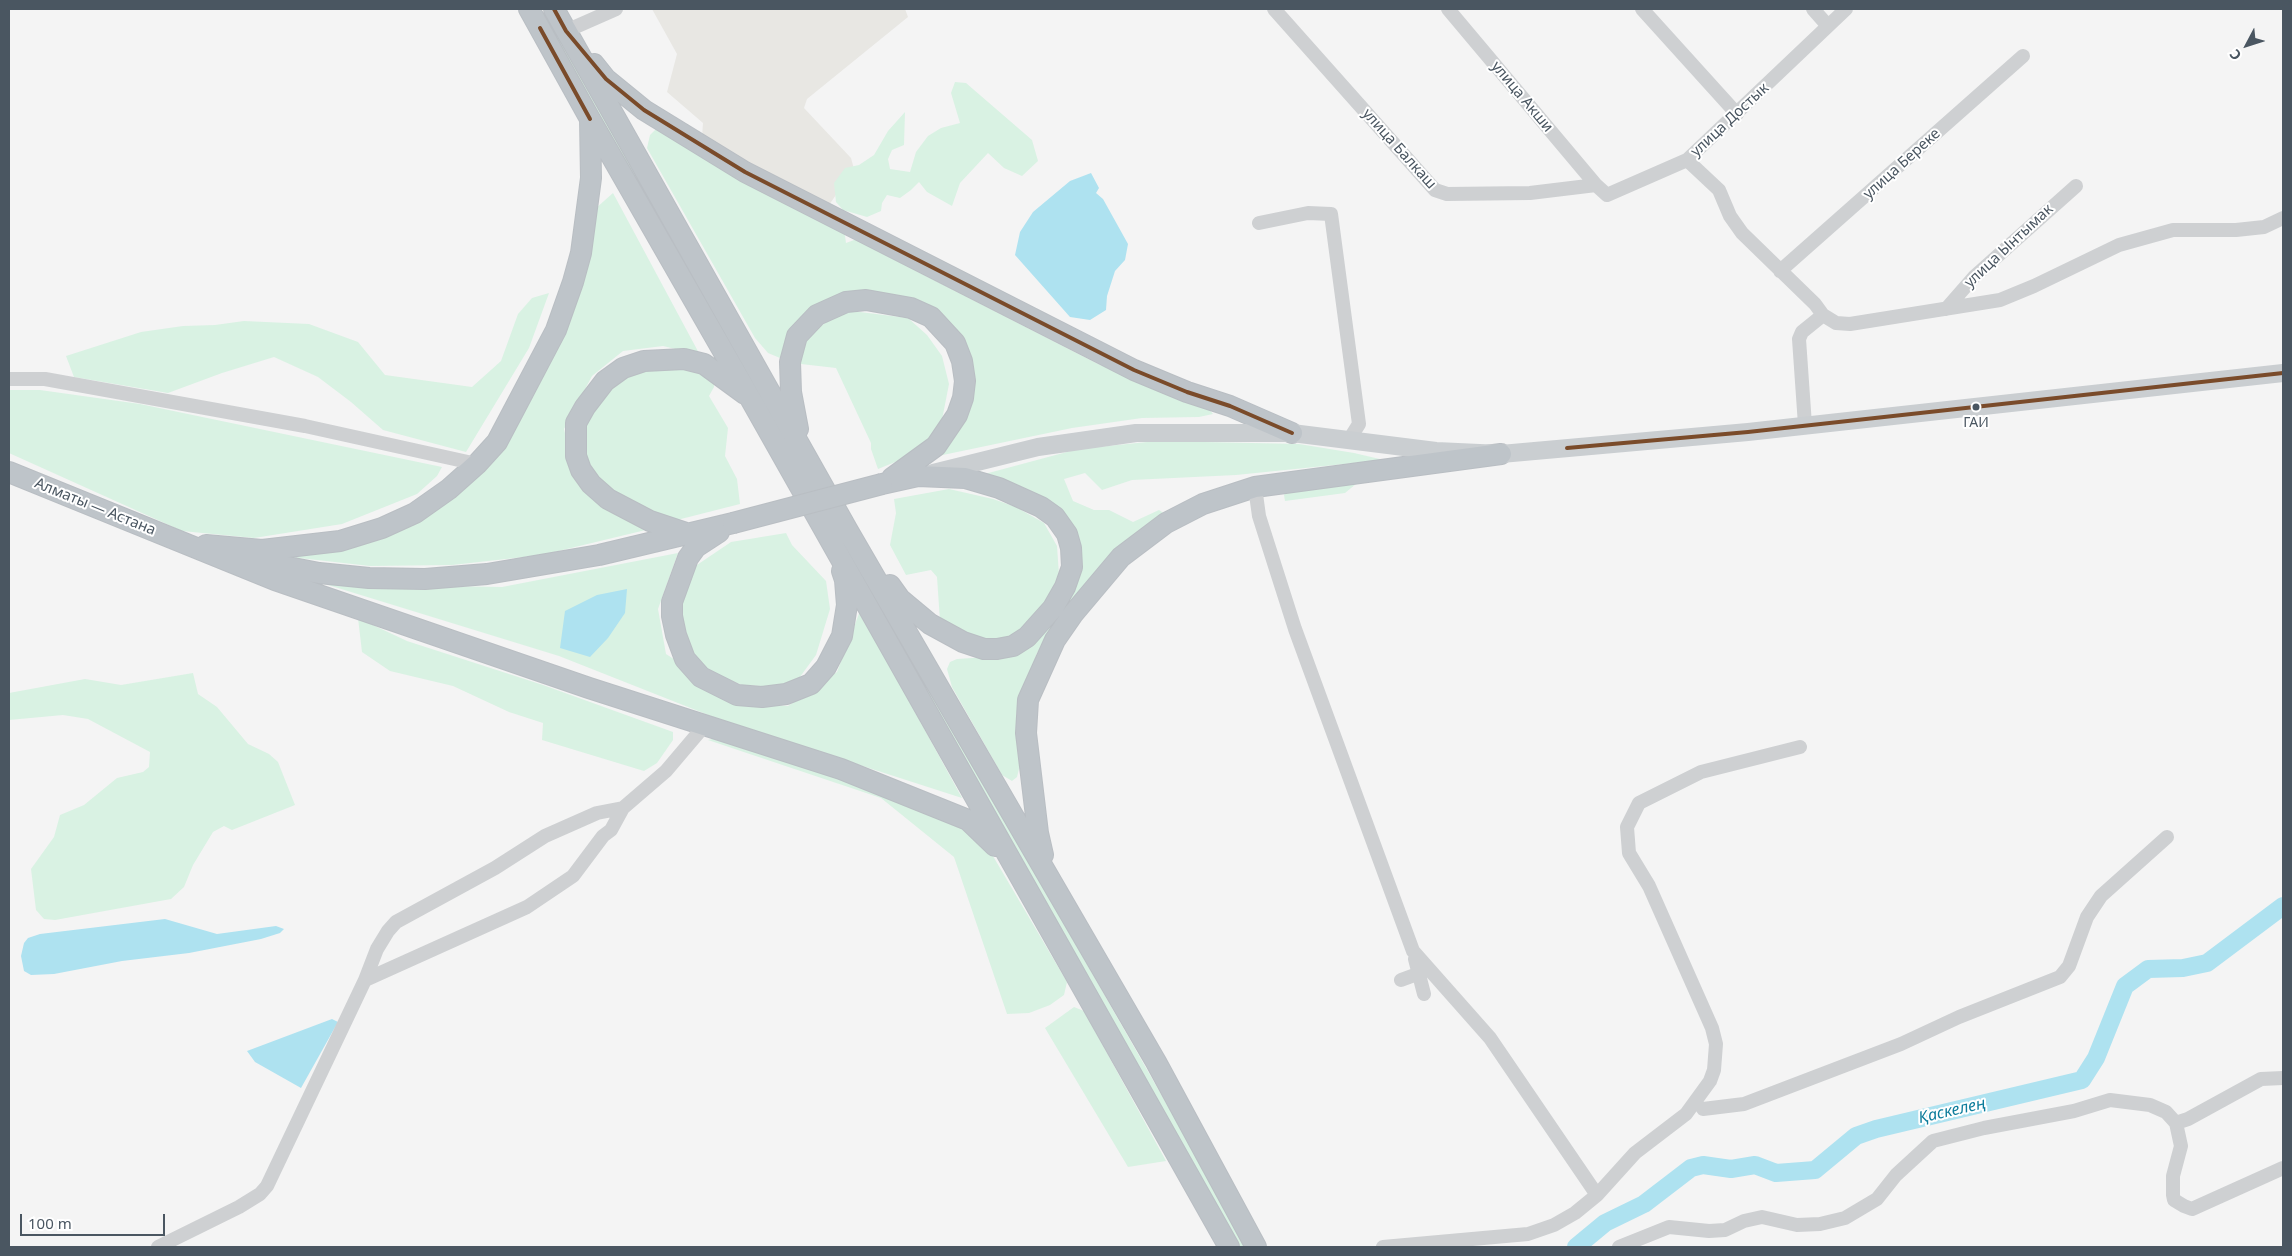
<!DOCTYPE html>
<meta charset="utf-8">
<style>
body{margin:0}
#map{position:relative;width:2292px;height:1256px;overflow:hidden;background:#f4f4f4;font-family:"Noto Sans",sans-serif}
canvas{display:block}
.frame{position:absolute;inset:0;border:10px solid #4a5661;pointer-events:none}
.north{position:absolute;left:2222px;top:20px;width:50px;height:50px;-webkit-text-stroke:4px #fff;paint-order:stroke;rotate:230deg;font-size:14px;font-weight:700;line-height:20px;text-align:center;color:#4a5661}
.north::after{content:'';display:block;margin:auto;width:18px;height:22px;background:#4a5661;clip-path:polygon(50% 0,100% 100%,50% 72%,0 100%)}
.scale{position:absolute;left:20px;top:1214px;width:145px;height:22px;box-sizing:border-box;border:2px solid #4a5661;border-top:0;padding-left:6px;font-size:15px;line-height:18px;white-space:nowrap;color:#4a5661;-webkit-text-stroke:4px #fff;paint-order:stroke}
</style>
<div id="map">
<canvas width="2292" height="1256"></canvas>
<div class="frame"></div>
<div class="north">С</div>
<div class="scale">100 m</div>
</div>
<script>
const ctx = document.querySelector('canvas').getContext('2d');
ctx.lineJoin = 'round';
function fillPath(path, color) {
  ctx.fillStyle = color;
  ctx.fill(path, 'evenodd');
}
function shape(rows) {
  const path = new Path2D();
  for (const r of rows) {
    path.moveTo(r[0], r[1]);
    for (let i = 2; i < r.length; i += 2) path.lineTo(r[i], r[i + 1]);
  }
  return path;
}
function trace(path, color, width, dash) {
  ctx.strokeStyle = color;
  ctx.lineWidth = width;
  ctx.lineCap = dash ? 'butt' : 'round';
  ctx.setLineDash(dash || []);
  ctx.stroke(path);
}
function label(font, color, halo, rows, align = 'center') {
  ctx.font = font + ' "Noto Sans",sans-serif';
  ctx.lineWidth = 4;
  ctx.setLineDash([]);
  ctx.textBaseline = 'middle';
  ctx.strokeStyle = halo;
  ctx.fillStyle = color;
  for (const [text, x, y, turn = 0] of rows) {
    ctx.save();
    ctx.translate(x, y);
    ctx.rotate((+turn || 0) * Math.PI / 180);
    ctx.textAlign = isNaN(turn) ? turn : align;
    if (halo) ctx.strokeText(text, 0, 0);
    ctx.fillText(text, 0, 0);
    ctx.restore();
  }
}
fillPath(shape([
 [652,9,905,9,908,17,807,99,804,108,851,158,854,169,829,205,702,137,703,123,667,92,677,54]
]), '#e8e7e3');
fillPath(shape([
 [544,19,556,32,1248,1247,1240,1247,910,672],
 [955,82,966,83,1032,140,1038,161,1022,176,1004,168,988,153,960,183,952,206,927,192,919,182,911,190,900,198,887,195,882,203,881,211,867,217,843,210,836,202,834,183,845,168,859,165,874,155,888,131,905,112,904,145,892,150,888,159,890,169,910,172,916,152,928,136,941,128,960,123,951,93],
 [656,129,844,229,846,243,862,237,887,256,1100,365,1189,397,1208,408,1213,414,1199,417,1142,418,1072,428,938,456,969,405,953,333,854,295,787,348,780,358,768,353,755,338,647,148,650,135],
 [613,193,700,355,663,346,623,351,592,376,564,429,575,474,654,528,542,555,452,565,370,566,264,554,416,520,525,402,595,209],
 [549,293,529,348,466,452,383,430,351,402,318,377,274,357,222,373,168,393,74,377,66,356,141,332,183,326,215,325,244,321,309,324,358,342,385,375,472,387,501,361,518,314,532,298],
 [852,311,908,318,927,335,942,356,949,384,940,430,910,456,878,469,871,449,871,443,836,368,801,364,801,349,813,332,829,320],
 [643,367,686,367,714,376,714,387,709,396,728,428,725,456,737,479,740,504,677,520,645,514,600,483,581,453,589,411,608,386],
 [9,390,40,390,140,404,442,467,437,476,417,494,342,524,254,538,182,531,9,453],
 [1157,441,1299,444,1354,453,1384,460,1236,475,1132,480,1102,490,1085,473,1064,479,1073,501,1094,510,1109,510,1133,522,1159,510,1165,514,1081,590,1037,653,1016,715,1020,748,1019,769,1017,777,1012,781,1002,775,952,687,947,669,950,662,957,659,1003,656,1028,644,1076,541,981,475,1078,449],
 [1356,481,1356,484,1345,493,1285,501,1284,495,1286,492],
 [949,489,993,499,1016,507,1044,523,1057,546,1059,575,1041,613,1010,637,981,640,940,621,937,577,931,570,906,575,890,545,896,513,894,499],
 [786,533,792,545,826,581,830,609,816,655,797,681,782,687,742,685,708,671,692,657,681,622,682,603,691,569,731,542],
 [678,553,658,609,666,654,740,702,788,706,837,672,860,611,962,798,726,722,559,656,325,584,502,587],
 [358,618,407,641,543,685,673,732,673,740,657,763,644,771,542,740,543,723,509,712,453,686,390,671,362,652],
 [193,673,198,694,217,707,248,744,269,754,278,762,295,805,232,830,224,826,213,832,193,865,184,887,171,899,55,920,44,919,36,910,31,869,54,837,60,815,84,805,117,778,143,772,149,767,150,752,88,719,63,715,9,720,9,693,85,679,121,685],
 [724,736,960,823,990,851,1067,982,1064,995,1050,1005,1029,1013,1007,1014,954,857,881,798,708,740],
 [1074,1007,1084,1011,1166,1161,1128,1167,1045,1028]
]), '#d9f2e3');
fillPath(shape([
 [1091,173,1099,188,1096,193,1103,199,1128,244,1125,260,1115,271,1107,296,1106,310,1090,320,1070,317,1015,255,1020,232,1033,212,1070,181],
 [627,589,625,613,608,638,590,657,560,648,565,611,597,595],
 [165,919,217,934,276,926,284,929,280,933,261,939,189,953,122,961,54,974,31,975,24,971,21,956,24,943,28,938,40,934],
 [332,1019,338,1022,301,1088,255,1062,247,1051]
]), '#aee2f0');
trace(shape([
 [1576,1247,1605,1223,1644,1204,1691,1168,1703,1165,1731,1169,1755,1165,1776,1173,1815,1170,1856,1136,1876,1129,2082,1080,2096,1058,2125,986,2148,969,2183,968,2207,963,2283,906]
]), '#aee2f0', 18);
const highway = shape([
 [529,9,590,119,750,398,1229,1247],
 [554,9,848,531,1156,1062,1256,1247],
 [594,64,606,79,644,110,745,172,1134,370,1187,392,1230,406,1292,433],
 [798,429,791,392,790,362,797,336,817,315,846,302,866,300,911,308,931,317,955,343,962,361,965,381,963,398,957,415,936,446,892,478],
 [9,472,275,580,589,688,841,769,968,820,995,846],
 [882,484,918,476,965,478,999,488,1041,507,1055,517,1067,534,1071,548,1072,567,1065,587,1053,608,1027,637,1013,646,997,649,984,649,963,642,930,624,900,599,890,585],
 [719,532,696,547,688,558,672,602,672,616,676,635,685,659,701,677,737,695,762,697,786,694,811,684,826,667,842,636,847,605,845,580,842,571],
 [689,534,650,521,608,499,591,484,581,470,576,456,576,423,585,407,605,381,623,368,644,361,684,359,704,364,745,394],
 [206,545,262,550,340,541,382,528,415,513,449,489,477,464,497,442,516,406,556,330,573,282,581,253,591,178,590,119],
 [247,559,319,573,369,578,425,579,487,574,599,555,733,523],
 [1043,855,1038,833,1026,733,1028,700,1055,640,1073,614,1121,557,1166,523,1203,504,1255,487,1501,454]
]);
trace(highway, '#b9bec3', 22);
trace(shape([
 [1274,9,1435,190,1447,194,1530,193,1596,185],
 [1448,9,1596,185,1607,195,1687,160,1846,9],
 [1642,9,1737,114],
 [1813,9,1828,26],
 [566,31,616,9],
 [1687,160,1719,190,1730,216,1742,233,1815,304,1823,315,1836,323,1850,324,2000,300,2034,286,2119,245,2173,230,2236,230,2264,227,2283,218],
 [1259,223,1308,213,1331,214,1359,424,1349,440],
 [1780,271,2023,56],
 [1946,309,1974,277,2076,186],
 [9,379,45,379,305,426,477,464],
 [1805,425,1799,339,1802,332,1823,315],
 [1255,487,1259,516,1295,629,1413,951,1490,1038,1597,1195],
 [1415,959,1424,994],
 [365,980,527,907,573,876,603,836,611,830,623,808,666,771,705,725],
 [1401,980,1420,973],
 [1703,1109,1744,1104,1901,1044,1959,1017,2060,977,2069,966,2087,917,2101,896,2167,837],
 [2176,1123,2188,1119,2261,1079,2283,1078],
 [158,1247,239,1207,260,1194,267,1186,365,980,377,949,388,931,396,922,495,868,545,836,597,813,623,808],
 [1383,1247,1528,1234,1554,1225,1575,1213,1597,1195,1635,1153,1686,1114,1710,1081,1714,1070,1716,1044,1712,1028,1649,886,1629,853,1627,827,1639,803,1701,772,1800,747],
 [1619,1247,1669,1227,1709,1231,1725,1230,1744,1221,1762,1217,1797,1225,1820,1224,1845,1218,1877,1199,1896,1175,1933,1141,1984,1128,2074,1111,2110,1100,2150,1105,2166,1112,2176,1123,2181,1146,2173,1176,2173,1195,2174,1200,2184,1206,2192,1209,2283,1168]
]), '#ced0d2', 14);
trace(shape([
 [933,473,1038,447,1136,433,1292,433,1436,451,1501,454,1748,432,2283,373]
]), '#caced1', 18);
trace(highway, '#bec4c9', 20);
const highwayBridge = shape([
 [733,523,882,484]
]);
trace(highwayBridge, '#b9bec3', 22, []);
trace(highwayBridge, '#bec4c9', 20);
trace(shape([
 [554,9,566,31,606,79,644,110,745,172,1134,370,1187,392,1230,406,1292,433],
 [540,28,590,119],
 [1567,448,1748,432,2283,373]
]), '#7a4b2a', 4);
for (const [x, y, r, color] of [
 [1976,407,4.5,"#4a5661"]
]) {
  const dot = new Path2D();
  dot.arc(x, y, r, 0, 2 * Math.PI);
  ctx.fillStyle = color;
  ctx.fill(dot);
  trace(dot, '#fff', 2);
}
label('14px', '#4a5661', '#fff', [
 ["ГАИ",1976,423]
]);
label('15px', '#4a5661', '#fff', [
 ["улица Акши",1522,97,50],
 ["улица Достык",1730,120,-43],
 ["улица Балкаш",1399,149,48],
 ["улица Береке",1902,164,-42],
 ["улица Ынтымак",2009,246,-43],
 ["Алматы — Астана",95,507,22]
]);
label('italic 16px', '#0c7c9b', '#fff', [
 ["Қаскелең",1952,1111,-13]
]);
</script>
